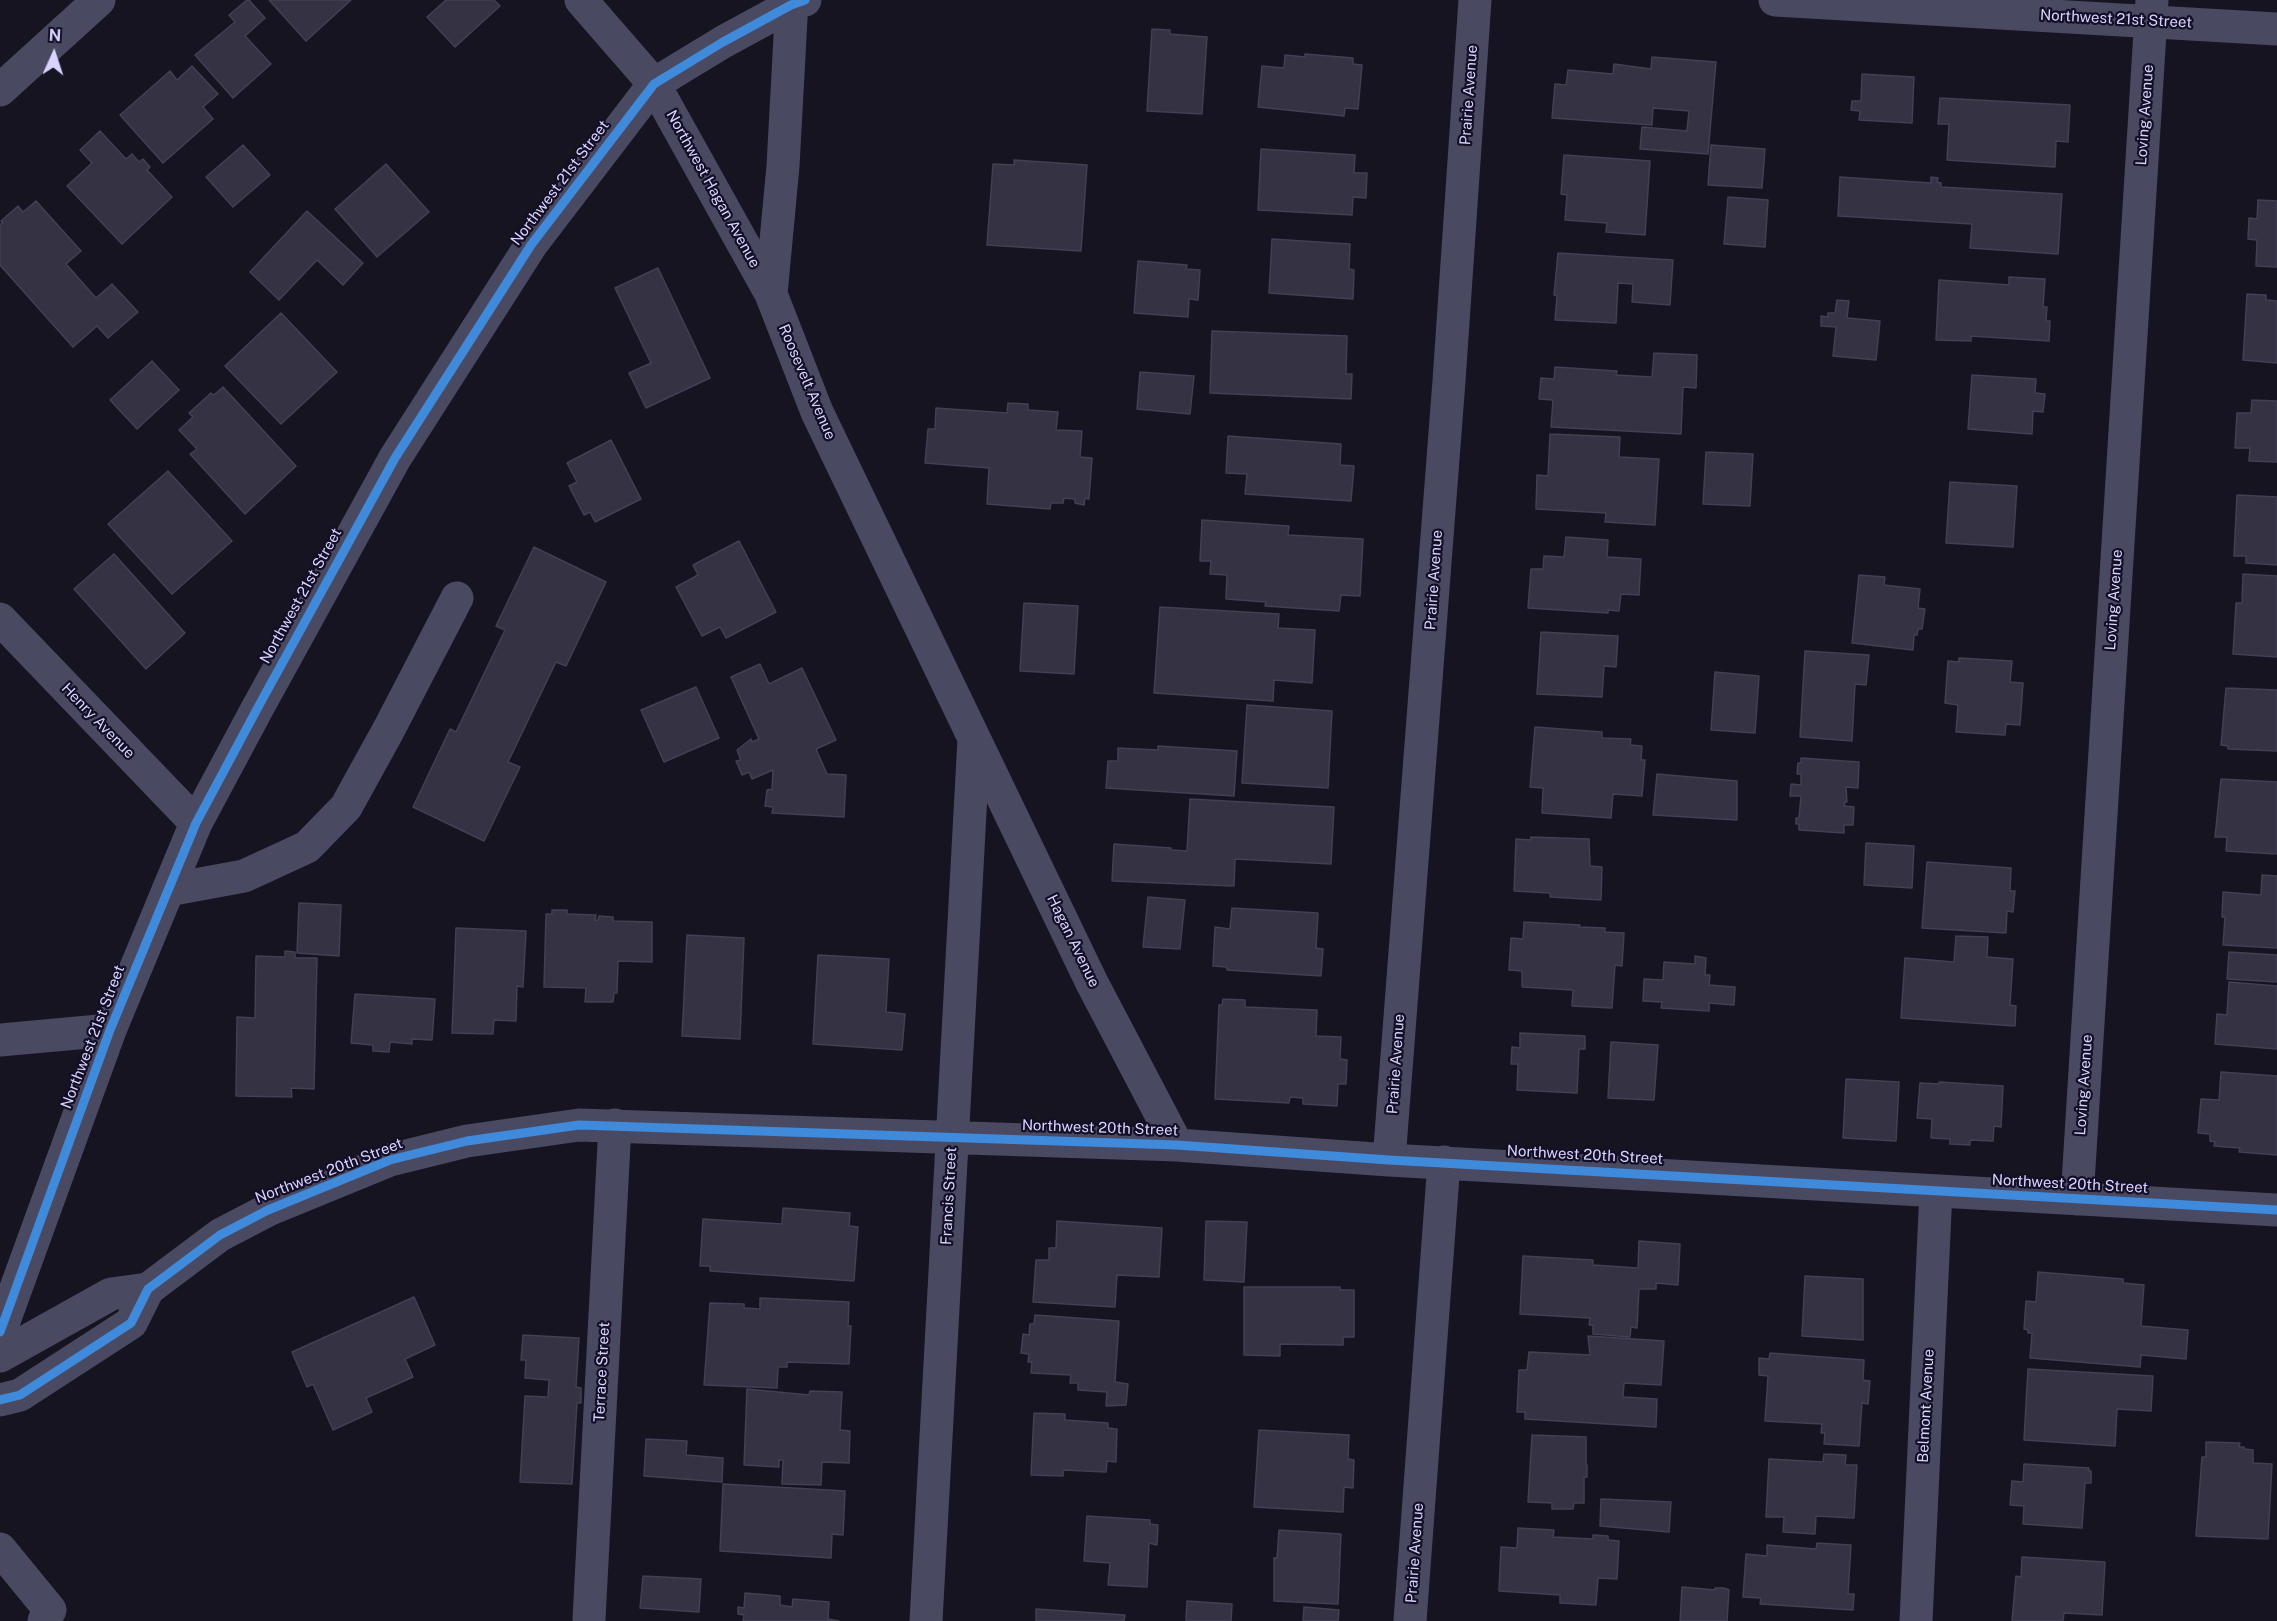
<!DOCTYPE html>
<style>
body{margin:0}
#map{position:relative;width:2277px;height:1621px;overflow:hidden;background:#161421;font-family:"Public Sans",sans-serif}
canvas{display:block}
.north{position:absolute;left:24px;top:24px;width:60px;height:60px;-webkit-text-stroke:4px #130f26;paint-order:stroke;rotate:3deg;font-size:16px;font-weight:700;line-height:24px;text-align:center;color:#d9d4ff}
.north::after{content:'';display:block;margin:auto;width:21px;height:27px;background:#d9d4ff;clip-path:polygon(50% 0,100% 100%,50% 72%,0 100%)}
</style>
<div id="map">
<canvas width="2277" height="1621"></canvas>
<div class="north">N</div>
</div>
<script>
const ctx = document.querySelector('canvas').getContext('2d');
ctx.lineJoin = 'round';
function fillPath(path, color) {
  ctx.fillStyle = color;
  ctx.fill(path, 'evenodd');
}
function shape(rows) {
  const path = new Path2D();
  for (const r of rows) {
    path.moveTo(r[0], r[1]);
    for (let i = 2; i < r.length; i += 2) path.lineTo(r[i], r[i + 1]);
  }
  return path;
}
function trace(path, color, width, dash) {
  ctx.strokeStyle = color;
  ctx.lineWidth = width;
  ctx.lineCap = dash ? 'butt' : 'round';
  ctx.setLineDash(dash || []);
  ctx.stroke(path);
}
function label(font, color, halo, rows, align = 'center') {
  ctx.font = font + ' "Public Sans",sans-serif';
  ctx.lineWidth = 4.5;
  ctx.setLineDash([]);
  ctx.textBaseline = 'middle';
  ctx.strokeStyle = halo;
  ctx.fillStyle = color;
  for (const [text, x, y, turn = 0] of rows) {
    ctx.save();
    ctx.translate(x, y);
    ctx.rotate((+turn || 0) * Math.PI / 180);
    ctx.textAlign = isNaN(turn) ? turn : align;
    if (halo) ctx.strokeText(text, 0, 0);
    ctx.fillText(text, 0, 0);
    ctx.restore();
  }
}
const building = shape([
 [247,0,249,0,265,18,245,36,271,64,233,98,195,55,235,22,229,15,247,0],
 [269,0,351,0,306,41,269,0],
 [446,0,494,0,500,6,455,47,427,17,446,0],
 [1152,29,1170,30,1170,34,1207,37,1202,114,1147,111,1152,29],
 [1305,54,1353,58,1353,64,1362,65,1358,109,1345,108,1344,116,1258,107,1262,66,1284,68,1285,55,1305,57,1305,54],
 [1652,57,1716,62,1708,154,1640,149,1642,127,1687,131,1689,111,1653,108,1652,125,1552,118,1555,84,1566,85,1568,70,1613,74,1614,64,1651,69,1652,57],
 [192,66,218,94,203,107,213,119,163,163,120,115,170,71,177,80,192,66],
 [1862,74,1914,77,1912,123,1859,120,1860,111,1851,110,1852,101,1861,101,1862,74],
 [1940,98,2070,105,2068,142,2056,141,2055,167,1947,160,1949,124,1938,124,1940,98],
 [100,131,126,159,132,154,139,162,143,159,150,167,147,170,172,197,122,244,67,186,92,163,80,150,100,131],
 [243,145,270,175,233,207,206,177,243,145],
 [1711,145,1765,149,1762,188,1708,185,1711,145],
 [1261,149,1355,155,1354,173,1367,173,1366,198,1353,197,1352,215,1258,210,1261,149],
 [1564,155,1650,161,1645,235,1606,232,1607,223,1565,220,1567,195,1561,194,1564,155],
 [1014,160,1087,165,1081,251,987,245,993,164,1014,165,1014,160],
 [386,164,429,212,377,257,335,209,386,164],
 [1840,177,1931,183,1931,177,1938,178,1937,182,1941,183,1941,187,2062,194,2058,254,1970,248,1972,224,1838,216,1840,177],
 [1728,197,1768,200,1765,247,1724,244,1728,197],
 [2258,200,2277,201,2277,267,2256,266,2257,240,2248,239,2249,218,2257,219,2258,200],
 [36,201,81,251,66,264,96,298,112,284,138,312,108,338,97,326,73,347,0,265,0,225,3,222,1,221,18,206,23,212,36,201],
 [307,211,363,263,343,285,317,260,279,300,250,272,307,211],
 [1272,239,1350,244,1349,269,1354,270,1353,299,1269,293,1272,239],
 [1558,253,1673,260,1670,305,1632,302,1633,284,1618,283,1616,323,1555,320,1557,296,1554,295,1558,253],
 [1138,261,1187,265,1186,269,1200,270,1198,300,1189,299,1188,317,1134,313,1138,261],
 [658,268,710,378,646,408,629,373,651,363,615,288,658,268],
 [2009,277,2045,279,2043,307,2047,307,2046,321,2050,321,2049,341,1971,336,1971,341,1936,340,1939,280,2009,285,2009,277],
 [2247,294,2266,295,2266,300,2277,301,2277,363,2243,360,2247,294],
 [1837,300,1849,301,1847,318,1880,321,1876,360,1833,356,1836,327,1821,326,1821,316,1828,317,1828,313,1835,313,1837,300],
 [281,313,337,372,281,424,225,366,281,313],
 [1212,331,1347,336,1346,374,1352,374,1351,399,1210,393,1212,331],
 [1654,353,1697,355,1696,388,1683,387,1681,434,1551,427,1553,400,1539,399,1541,378,1554,379,1555,367,1617,371,1616,375,1652,377,1654,353],
 [152,361,179,390,137,429,110,400,152,361],
 [1140,372,1194,376,1190,414,1137,409,1140,372],
 [1972,375,2036,379,2035,393,2045,394,2043,412,2033,411,2032,434,1968,429,1972,375],
 [223,387,296,466,245,514,190,454,197,449,179,430,193,417,189,413,211,393,214,395,223,387],
 [2252,400,2277,401,2277,462,2249,461,2250,448,2235,448,2237,413,2251,413,2252,400],
 [1008,403,1028,404,1028,410,1058,412,1056,430,1082,431,1080,457,1092,458,1089,499,1085,498,1084,505,1075,503,1075,499,1064,498,1063,503,1051,503,1050,509,987,504,989,468,925,463,928,429,935,429,936,408,1007,413,1008,403],
 [1550,434,1620,437,1619,457,1659,459,1655,525,1605,522,1606,513,1536,509,1537,475,1548,476,1550,434],
 [1228,436,1341,444,1340,465,1354,466,1351,501,1245,494,1247,474,1226,473,1228,436],
 [611,440,641,499,595,522,590,512,584,515,569,486,577,482,567,463,611,440],
 [1706,452,1753,454,1750,506,1703,504,1706,452],
 [168,471,232,541,172,594,108,524,168,471],
 [1950,482,2017,486,2013,547,1946,543,1950,482],
 [2237,495,2277,497,2277,565,2246,563,2246,556,2234,556,2237,495],
 [1202,520,1289,526,1288,535,1363,539,1360,596,1341,595,1339,611,1265,606,1266,602,1226,599,1227,575,1210,574,1211,561,1200,561,1202,520],
 [1566,537,1608,540,1607,557,1641,559,1639,595,1621,594,1619,611,1608,610,1608,613,1528,608,1531,569,1543,569,1544,556,1564,557,1566,537],
 [739,541,776,612,726,638,720,627,702,636,676,587,698,575,693,565,739,541],
 [534,547,606,582,566,666,556,662,508,762,520,767,484,841,413,807,450,729,456,732,505,630,496,626,534,547],
 [114,554,185,633,146,669,74,589,114,554],
 [2243,574,2277,576,2277,657,2233,654,2236,603,2242,603,2243,574],
 [1859,575,1885,577,1884,585,1920,589,1918,608,1925,609,1922,629,1918,629,1917,635,1914,635,1913,650,1852,643,1859,575],
 [1024,603,1078,606,1074,674,1020,671,1024,603],
 [1160,607,1279,614,1278,628,1315,630,1312,683,1274,680,1273,701,1154,693,1160,607],
 [1541,632,1618,636,1616,667,1604,666,1602,697,1537,694,1541,632],
 [1805,651,1869,655,1866,685,1855,684,1852,741,1800,737,1805,651],
 [1959,658,2012,661,2010,682,2023,683,2020,725,2006,724,2005,735,1956,732,1958,705,1945,703,1948,661,1959,662,1959,658],
 [760,664,769,684,802,668,836,740,816,749,827,774,846,775,844,817,772,813,773,807,765,806,767,790,772,789,773,770,752,779,749,772,742,775,736,761,741,760,737,750,751,739,752,742,759,739,731,677,760,664],
 [1715,672,1759,676,1755,733,1711,730,1715,672],
 [696,687,719,738,664,762,641,710,696,687],
 [2226,688,2277,690,2277,751,2228,749,2228,746,2221,745,2226,688],
 [1247,705,1332,711,1328,788,1242,783,1247,705],
 [1535,727,1602,732,1602,738,1631,739,1630,745,1642,746,1641,760,1645,760,1642,796,1613,794,1611,818,1542,813,1543,788,1530,787,1535,727],
 [1158,746,1237,751,1234,796,1106,788,1108,761,1118,761,1118,748,1158,750,1158,746],
 [1801,758,1859,762,1858,788,1846,787,1847,802,1845,802,1844,806,1854,807,1853,825,1844,825,1844,833,1799,830,1799,824,1796,824,1796,818,1799,818,1801,796,1790,796,1791,784,1801,785,1801,774,1797,774,1798,763,1801,763,1801,758],
 [1657,774,1737,781,1737,820,1653,815,1657,774],
 [2221,779,2277,782,2277,854,2226,851,2227,837,2215,837,2221,779],
 [1190,799,1334,807,1331,864,1235,859,1234,886,1112,881,1114,844,1171,848,1171,850,1187,851,1190,799],
 [1531,837,1589,839,1590,866,1602,867,1601,900,1550,897,1550,893,1514,891,1516,839,1530,840,1531,837],
 [1866,843,1914,846,1912,888,1864,885,1866,843],
 [1927,862,2011,868,2010,891,2015,891,2013,912,2007,911,2006,933,1922,928,1927,862],
 [2262,875,2277,876,2277,948,2223,945,2225,917,2222,917,2223,892,2261,895,2262,875],
 [1148,897,1185,900,1180,949,1143,947,1148,897],
 [299,903,341,905,339,956,297,953,299,903],
 [1232,908,1318,913,1316,948,1323,949,1321,976,1227,970,1227,967,1213,966,1215,927,1230,929,1232,908],
 [552,910,567,910,567,914,596,915,595,921,598,920,599,916,613,917,613,921,652,922,652,962,618,961,617,993,614,993,613,1002,585,1002,586,988,544,987,546,914,552,914,552,910],
 [1524,922,1580,925,1579,927,1605,928,1605,932,1624,933,1622,966,1615,965,1612,1008,1572,1006,1573,990,1522,987,1522,971,1509,970,1511,938,1523,939,1524,922],
 [456,928,526,931,523,987,517,986,516,1021,494,1020,493,1034,452,1033,456,928],
 [687,935,744,938,740,1039,682,1036,687,935],
 [1956,936,1988,937,1987,957,2013,959,2010,1005,2016,1006,2015,1026,1901,1018,1905,958,1954,962,1956,936],
 [285,951,295,952,295,958,317,958,314,1089,291,1088,292,1097,236,1096,237,1017,255,1018,256,956,285,957,285,951],
 [2229,952,2277,955,2277,982,2227,979,2229,952],
 [818,955,889,959,886,1012,905,1014,902,1050,813,1044,818,955],
 [1695,956,1706,958,1705,975,1710,975,1709,985,1735,987,1734,1005,1709,1003,1709,1011,1661,1008,1662,1002,1643,1001,1644,979,1663,980,1664,962,1695,964,1695,956],
 [2229,982,2277,986,2277,1049,2215,1044,2217,1014,2227,1015,2229,982],
 [355,994,435,999,432,1040,412,1039,412,1044,390,1042,389,1052,373,1051,373,1045,351,1043,355,994],
 [1223,999,1245,1000,1245,1007,1317,1010,1316,1036,1341,1037,1340,1059,1347,1060,1346,1084,1338,1084,1337,1106,1303,1104,1303,1098,1290,1097,1289,1103,1215,1099,1219,1005,1222,1005,1223,999],
 [1520,1033,1585,1036,1585,1049,1579,1049,1577,1093,1517,1090,1518,1064,1511,1064,1512,1047,1520,1048,1520,1033],
 [1611,1042,1658,1045,1654,1100,1608,1098,1611,1042],
 [2221,1072,2277,1076,2277,1155,2239,1152,2240,1148,2214,1146,2215,1142,2210,1141,2210,1134,2198,1133,2201,1099,2219,1100,2221,1072],
 [1846,1079,1899,1082,1896,1141,1843,1138,1846,1079],
 [1939,1082,2003,1086,2001,1127,1994,1126,1993,1141,1970,1140,1970,1145,1950,1144,1950,1139,1931,1138,1932,1119,1917,1118,1920,1083,1939,1084,1939,1082],
 [783,1208,850,1213,849,1226,858,1227,854,1281,710,1271,710,1266,700,1266,703,1219,782,1224,783,1208],
 [1057,1221,1162,1228,1159,1277,1117,1275,1115,1307,1033,1302,1036,1260,1049,1260,1049,1248,1056,1248,1057,1221],
 [1206,1221,1247,1222,1244,1282,1204,1280,1206,1221],
 [1639,1241,1680,1244,1678,1285,1656,1283,1656,1289,1639,1289,1637,1328,1631,1327,1630,1337,1593,1334,1593,1325,1589,1325,1590,1318,1520,1314,1523,1256,1593,1260,1593,1265,1638,1268,1639,1241],
 [2038,1272,2123,1279,2123,1283,2144,1285,2141,1326,2188,1330,2186,1359,2141,1355,2140,1367,2030,1358,2032,1333,2028,1333,2028,1330,2024,1329,2026,1301,2036,1302,2038,1272],
 [1805,1276,1863,1279,1863,1340,1802,1336,1805,1276],
 [1244,1287,1340,1287,1340,1290,1354,1290,1354,1337,1343,1337,1343,1345,1280,1344,1280,1356,1244,1355,1244,1287],
 [414,1297,435,1345,405,1359,413,1377,366,1398,372,1412,333,1430,313,1384,307,1387,292,1352,414,1297],
 [760,1298,849,1302,848,1326,851,1326,849,1364,787,1362,787,1367,778,1367,777,1388,704,1385,710,1303,744,1304,744,1308,760,1309,760,1298],
 [1035,1315,1119,1321,1115,1382,1128,1384,1126,1405,1106,1406,1107,1392,1078,1390,1078,1383,1070,1383,1071,1375,1031,1373,1032,1362,1028,1362,1029,1354,1021,1353,1023,1334,1029,1335,1030,1324,1034,1324,1035,1315],
 [523,1335,579,1338,576,1387,581,1388,581,1403,577,1403,572,1484,520,1482,525,1396,548,1397,549,1380,525,1378,526,1360,521,1360,523,1335],
 [1588,1336,1664,1341,1661,1385,1624,1383,1623,1397,1657,1399,1656,1427,1525,1419,1525,1412,1517,1412,1519,1370,1527,1370,1529,1352,1590,1355,1588,1336],
 [1770,1353,1864,1360,1863,1380,1870,1381,1868,1404,1862,1403,1859,1446,1824,1444,1825,1433,1821,1433,1822,1424,1765,1421,1768,1376,1759,1375,1759,1358,1769,1359,1770,1353],
 [2028,1369,2153,1376,2151,1411,2117,1409,2115,1446,2024,1440,2028,1369],
 [747,1389,809,1395,810,1391,842,1392,840,1430,850,1431,849,1463,822,1462,821,1485,782,1484,783,1460,779,1460,779,1467,744,1465,747,1389],
 [1034,1413,1065,1414,1065,1420,1108,1423,1108,1428,1117,1429,1116,1462,1107,1461,1106,1472,1063,1470,1063,1476,1031,1475,1034,1413],
 [1259,1430,1349,1435,1348,1459,1354,1460,1353,1488,1344,1487,1343,1512,1254,1507,1259,1430],
 [1532,1435,1586,1437,1586,1465,1587,1465,1587,1477,1584,1477,1584,1503,1574,1503,1573,1509,1552,1509,1552,1503,1528,1502,1532,1435],
 [646,1439,687,1441,686,1455,723,1458,722,1482,644,1476,646,1439],
 [2206,1442,2240,1443,2239,1447,2244,1447,2244,1449,2253,1450,2253,1463,2272,1464,2268,1539,2196,1536,2202,1457,2206,1457,2206,1442],
 [1824,1454,1846,1455,1845,1465,1857,1465,1854,1518,1816,1516,1815,1534,1783,1532,1784,1517,1766,1517,1769,1459,1823,1462,1824,1454],
 [2024,1464,2089,1468,2088,1471,2091,1471,2091,1483,2085,1483,2082,1528,2023,1524,2024,1506,2010,1505,2012,1481,2023,1482,2024,1464],
 [723,1484,845,1491,843,1535,832,1534,831,1558,720,1551,723,1484],
 [1601,1499,1671,1502,1669,1532,1600,1526,1601,1499],
 [1087,1516,1150,1520,1150,1524,1158,1525,1157,1545,1149,1543,1147,1587,1108,1585,1110,1563,1084,1561,1087,1516],
 [1518,1528,1554,1530,1553,1537,1593,1539,1593,1535,1608,1536,1608,1540,1619,1541,1617,1579,1598,1578,1596,1605,1560,1603,1560,1595,1499,1591,1501,1547,1517,1548,1518,1528],
 [1279,1530,1341,1534,1338,1604,1274,1601,1274,1558,1277,1558,1279,1530],
 [1817,1543,1851,1545,1848,1594,1854,1594,1853,1610,1760,1604,1761,1598,1743,1597,1746,1554,1767,1556,1767,1545,1816,1549,1817,1543],
 [2022,1557,2105,1562,2102,1615,2064,1613,2063,1621,2012,1621,2016,1576,2021,1577,2022,1557],
 [643,1576,701,1579,699,1612,640,1608,643,1576],
 [1682,1587,1715,1590,1715,1588,1724,1588,1729,1590,1727,1621,1680,1621,1682,1587],
 [745,1593,780,1596,780,1605,792,1607,793,1599,829,1602,828,1619,839,1621,743,1621,744,1615,738,1614,738,1607,744,1608,745,1593],
 [1187,1601,1232,1604,1231,1621,1186,1621,1187,1601],
 [1304,1607,1339,1610,1338,1621,1303,1621,1304,1607],
 [1036,1609,1125,1615,1124,1621,1036,1621,1036,1609]
]);
fillPath(building, '#343243');
trace(building, '#433f54', 1.5);
trace(shape([
 [581,0,654,84,771,294],
 [792,0,783,166,771,294,817,412,1092,983,1177,1145],
 [1775,0,2277,29],
 [0,90,99,0],
 [0,619,196,823],
 [168,890,244,876,307,847,346,807,389,729,457,598],
 [0,1040,110,1030],
 [1389,1160,1449,381,1475,0],
 [2077,1199,2152,0],
 [0,1332,110,1030,196,823,257,709,395,458,531,245,654,84,723,42,791,5,805,0],
 [0,1356,111,1294,148,1289],
 [0,1400,20,1395,131,1323,148,1289,220,1235,268,1210,390,1160,467,1141,579,1125,1177,1145,1389,1160,2277,1210],
 [0,1549,50,1610,44,1621],
 [589,1619,615,1125],
 [926,1621,974,739],
 [1410,1621,1444,1162],
 [1916,1621,1936,1191]
]), '#4a4962', 33);
trace(shape([
 [0,1332,110,1030,196,823,257,709,395,458,531,245,654,84,723,42,791,5,805,0],
 [0,1400,20,1395,131,1323,148,1289,220,1235,268,1210,390,1160,467,1141,579,1125,1177,1145,1389,1160,2277,1210]
]), '#408adc', 9);
label('15px', '#d9d4ff', '#130f26', [
 ["Northwest 21st Street",2116,19,3],
 ["Prairie Avenue",1469,95,-86],
 ["Loving Avenue",2145,115,-86],
 ["Northwest 21st Street",560,183,-53],
 ["Northwest Hagan Avenue",713,189,61],
 ["Roosevelt Avenue",807,382,67],
 ["Prairie Avenue",1434,580,-86],
 ["Northwest 21st Street",301,596,-61],
 ["Loving Avenue",2114,600,-86],
 ["Henry Avenue",98,721,46],
 ["Hagan Avenue",1073,941,64],
 ["Northwest 21st Street",93,1037,-69],
 ["Prairie Avenue",1396,1064,-86],
 ["Loving Avenue",2084,1085,-86],
 ["Northwest 20th Street",1100,1128,2],
 ["Northwest 20th Street",1585,1155,3],
 ["Northwest 20th Street",329,1171,-21],
 ["Northwest 20th Street",2070,1184,3],
 ["Francis Street",949,1196,-87],
 ["Terrace Street",602,1372,-87],
 ["Belmont Avenue",1926,1406,-87],
 ["Prairie Avenue",1415,1553,-86]
]);
</script>
